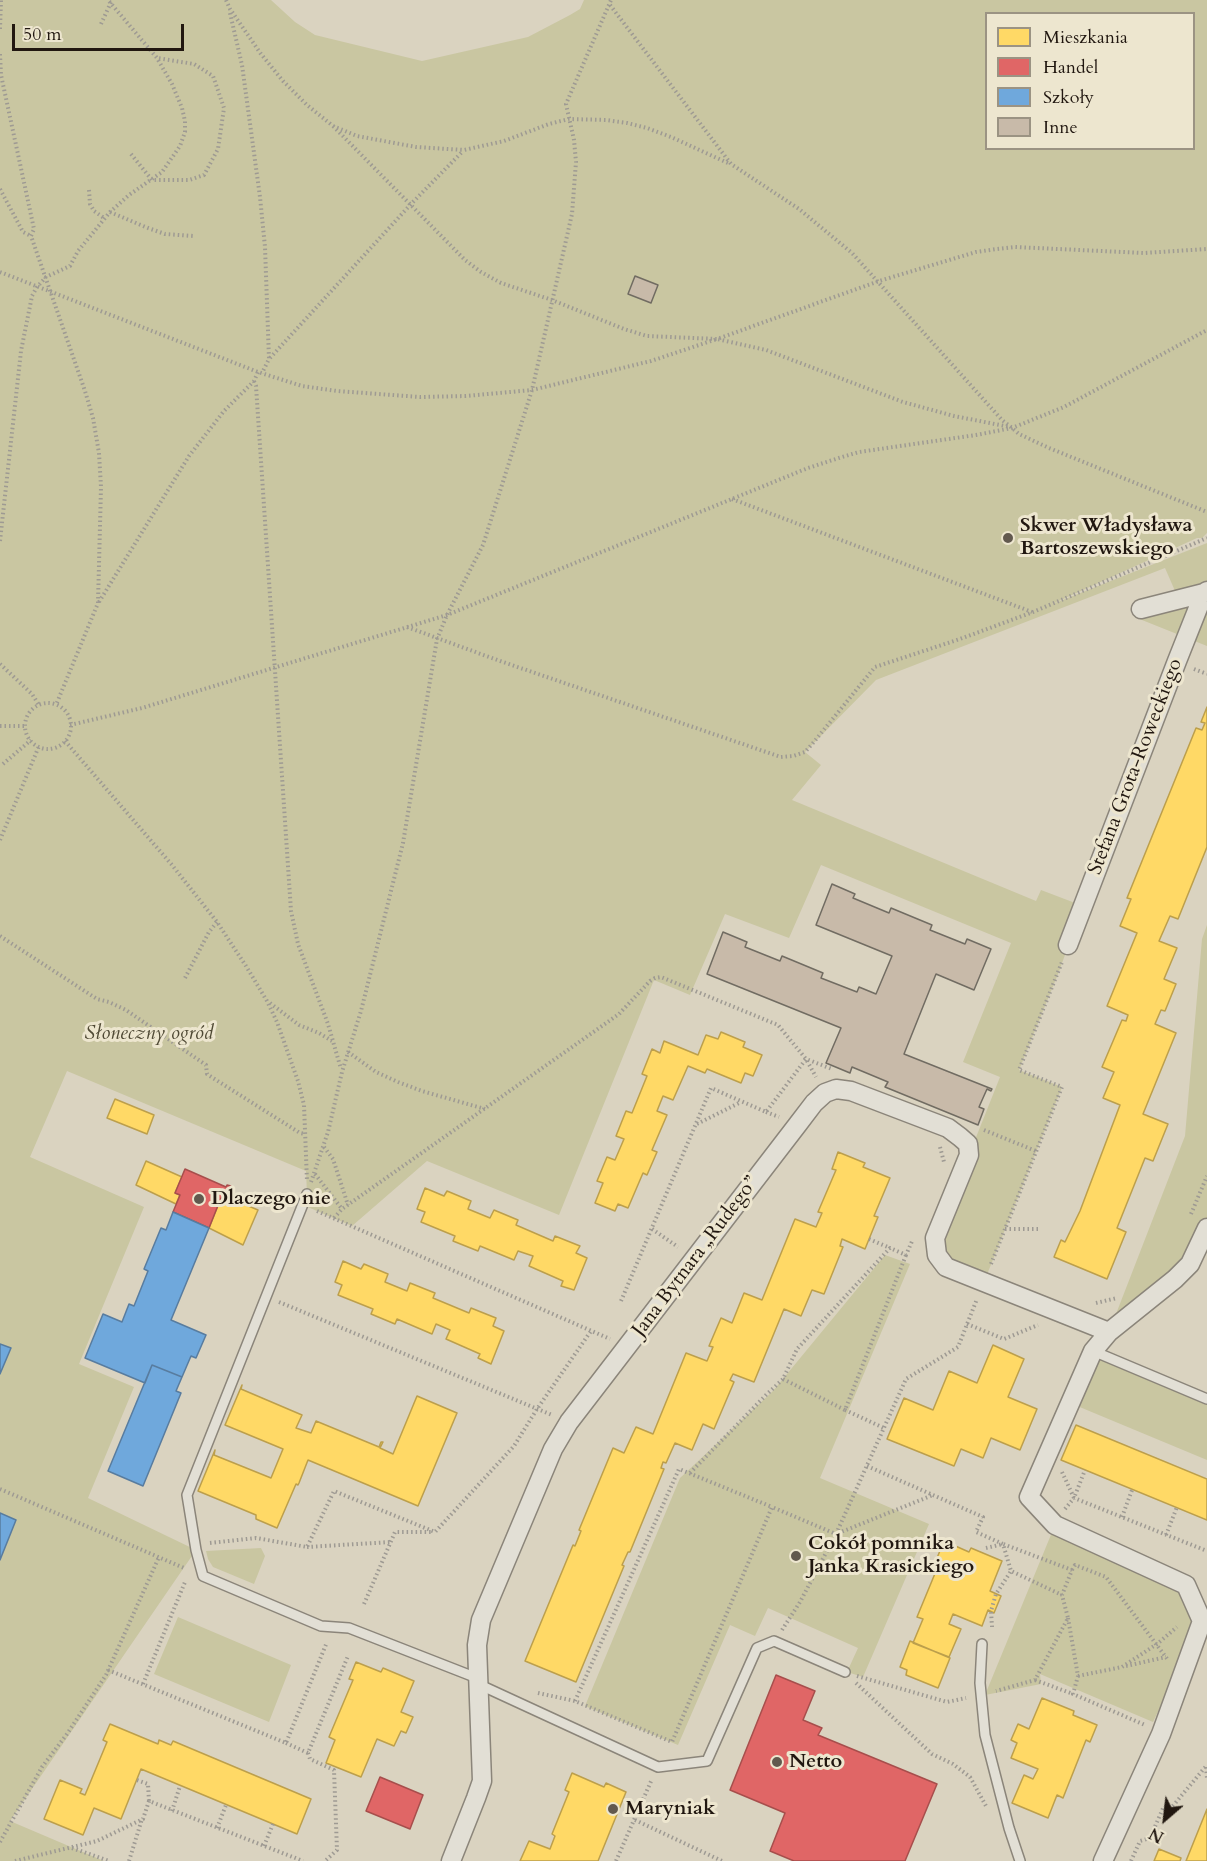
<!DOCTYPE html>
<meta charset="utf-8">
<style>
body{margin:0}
#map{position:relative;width:1207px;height:1861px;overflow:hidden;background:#dad3c0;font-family:Cardo,serif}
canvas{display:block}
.legend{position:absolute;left:985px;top:12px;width:210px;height:138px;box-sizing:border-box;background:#ede6cf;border:2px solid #9b9383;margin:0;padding:8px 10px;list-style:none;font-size:18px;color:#211710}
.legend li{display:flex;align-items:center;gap:12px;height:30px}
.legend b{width:30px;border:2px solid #9b9383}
.north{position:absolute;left:1135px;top:1789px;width:60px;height:60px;-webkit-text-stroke:4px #ede6cf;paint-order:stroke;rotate:208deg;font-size:16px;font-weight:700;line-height:24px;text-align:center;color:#211710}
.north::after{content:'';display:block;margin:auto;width:21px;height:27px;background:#211710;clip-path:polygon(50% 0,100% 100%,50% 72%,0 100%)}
.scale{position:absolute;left:12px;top:24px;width:172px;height:27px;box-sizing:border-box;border:3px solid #211710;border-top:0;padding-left:8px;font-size:18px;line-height:21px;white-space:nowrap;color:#211710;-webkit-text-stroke:4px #ede6cf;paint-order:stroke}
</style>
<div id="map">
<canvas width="1207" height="1861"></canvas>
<ul class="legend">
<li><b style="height:16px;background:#ffd966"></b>Mieszkania</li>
<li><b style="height:16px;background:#e06666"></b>Handel</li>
<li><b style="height:16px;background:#6fa8dc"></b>Szkoły</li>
<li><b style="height:16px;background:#c8baa9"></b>Inne</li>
</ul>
<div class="north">N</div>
<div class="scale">50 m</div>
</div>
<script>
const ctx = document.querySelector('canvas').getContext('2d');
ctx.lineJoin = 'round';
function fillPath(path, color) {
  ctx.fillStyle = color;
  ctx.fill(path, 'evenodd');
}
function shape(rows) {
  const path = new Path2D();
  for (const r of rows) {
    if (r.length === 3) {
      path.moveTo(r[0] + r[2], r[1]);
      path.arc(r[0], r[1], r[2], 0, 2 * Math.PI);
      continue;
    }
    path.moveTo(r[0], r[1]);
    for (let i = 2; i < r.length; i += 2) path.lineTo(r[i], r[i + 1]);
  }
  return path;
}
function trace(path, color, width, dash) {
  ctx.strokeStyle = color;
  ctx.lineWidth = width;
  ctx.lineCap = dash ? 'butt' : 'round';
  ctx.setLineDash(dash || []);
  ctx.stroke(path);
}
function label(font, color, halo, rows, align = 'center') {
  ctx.font = font + ' Cardo,serif';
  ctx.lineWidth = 6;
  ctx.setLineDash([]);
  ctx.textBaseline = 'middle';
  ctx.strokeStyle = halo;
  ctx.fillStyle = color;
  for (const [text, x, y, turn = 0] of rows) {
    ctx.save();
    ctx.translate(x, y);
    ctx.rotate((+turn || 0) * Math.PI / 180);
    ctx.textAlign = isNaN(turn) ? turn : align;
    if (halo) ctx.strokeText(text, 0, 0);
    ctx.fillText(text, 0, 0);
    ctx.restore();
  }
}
fillPath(shape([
 [0,0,271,0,295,22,315,35,422,61,528,37,570,15,580,9,584,0,1207,0,1207,533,1202,538,1197,538,1050,605,1207,543,1207,646,1137,618,1141,609,1179,600,1165,568,876,680,805,752,821,765,792,800,1036,901,1041,890,1083,906,1058,974,1019,1070,1062,1087,984,1282,937,1255,969,1155,1000,1077,963,1062,1011,943,821,865,789,938,725,914,690,995,654,980,559,1215,427,1161,352,1226,303,1205,307,1194,306,1171,67,1071,30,1157,144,1207,79,1364,134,1387,88,1498,196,1550,10,1821,104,1861,0,1861],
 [986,14,1194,14,1194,148,986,148],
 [1207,925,1207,1228,1198,1248,1109,1332,1185,1136,1202,939],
 [885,1255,910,1264,820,1478,929,1524,863,1677,847,1672,858,1648,768,1608,755,1636,730,1625,678,1745,585,1706,680,1478,773,1391],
 [1093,1351,1207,1399,1207,1460,1070,1403],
 [1055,1525,1186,1585,1202,1621,1153,1722,1040,1674,1041,1684,985,1695],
 [261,1548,265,1556,254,1584,213,1567,208,1559,206,1551],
 [178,1617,291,1665,269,1722,154,1674]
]), '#c9c6a1');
const homes = shape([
 [1207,707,1207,847,1178,919,1170,916,1159,941,1177,948,1164,979,1176,984,1165,1011,1161,1010,1155,1024,1176,1033,1143,1114,1168,1124,1153,1161,1145,1158,1117,1228,1126,1232,1107,1279,1054,1257,1061,1240,1065,1242,1080,1211,1120,1105,1103,1098,1114,1072,1102,1067,1122,1020,1126,1021,1128,1015,1107,1006,1137,933,1120,926,1131,899,1127,898,1196,728,1202,730,1205,723,1201,722,1207,707],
 [721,1032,745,1042,743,1047,762,1055,753,1076,745,1073,741,1083,707,1069,705,1073,688,1066,673,1100,663,1096,657,1111,667,1115,652,1150,657,1152,647,1175,643,1173,628,1208,618,1204,615,1211,595,1203,603,1183,597,1181,607,1157,615,1160,624,1139,616,1136,626,1111,632,1113,647,1076,642,1074,652,1049,660,1053,664,1041,698,1055,706,1035,718,1039,721,1032],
 [115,1099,154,1115,147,1134,107,1118,115,1099],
 [838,1152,865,1163,863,1167,890,1178,874,1216,878,1217,865,1249,842,1239,840,1246,843,1247,824,1294,812,1290,801,1316,784,1309,754,1382,733,1374,730,1380,734,1382,714,1429,703,1424,692,1450,675,1443,666,1463,663,1462,661,1468,664,1469,630,1552,628,1552,622,1565,624,1566,576,1682,525,1661,573,1545,575,1546,581,1531,579,1530,613,1448,624,1453,636,1427,653,1434,686,1353,707,1361,713,1347,709,1346,721,1318,732,1323,744,1293,762,1300,795,1219,816,1227,822,1213,818,1212,836,1170,832,1169,838,1152],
 [146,1161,182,1177,175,1193,180,1195,176,1204,136,1185,146,1161],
 [425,1188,444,1196,447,1191,471,1201,468,1209,490,1218,494,1210,518,1220,516,1225,553,1241,555,1236,580,1246,576,1253,587,1258,574,1290,561,1286,563,1281,529,1266,533,1256,518,1251,514,1260,480,1246,478,1251,453,1241,455,1236,421,1222,425,1212,417,1209,425,1188],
 [227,1197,258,1210,243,1245,209,1228,221,1198,226,1200,227,1197],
 [343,1261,361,1269,364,1264,388,1274,385,1282,407,1291,410,1283,435,1293,433,1298,469,1313,471,1308,496,1318,493,1326,504,1331,491,1364,478,1358,480,1354,446,1339,450,1330,436,1324,432,1334,397,1319,395,1324,371,1314,373,1309,338,1295,342,1285,335,1282,343,1261],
 [993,1345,1024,1359,1008,1397,1037,1409,1020,1450,991,1438,983,1458,961,1449,954,1466,887,1439,904,1398,933,1410,949,1371,977,1383,993,1345],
 [242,1385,241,1389,302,1415,296,1428,311,1433,316,1421,379,1447,381,1442,383,1442,380,1448,393,1454,417,1396,457,1413,418,1506,308,1460,299,1483,298,1485,296,1484,277,1528,256,1519,256,1515,198,1491,215,1450,214,1455,271,1478,283,1449,225,1425,242,1385],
 [1076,1425,1207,1479,1207,1520,1061,1460,1076,1425],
 [944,1541,969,1552,971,1548,1002,1561,990,1591,1001,1596,994,1613,988,1610,982,1626,953,1614,949,1624,961,1629,949,1657,913,1643,923,1619,917,1617,941,1559,937,1558,944,1541],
 [910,1641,950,1658,938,1688,906,1675,907,1670,900,1667,910,1641],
 [356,1662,381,1672,383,1668,414,1681,401,1712,413,1717,406,1733,401,1731,394,1746,377,1739,361,1777,326,1763,335,1740,329,1737,353,1680,349,1679,356,1662],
 [1042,1698,1074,1711,1073,1715,1097,1725,1090,1742,1086,1740,1063,1798,1057,1795,1048,1818,1012,1803,1024,1775,1033,1779,1038,1769,1011,1758,1017,1743,1011,1740,1018,1724,1029,1729,1042,1698],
 [110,1724,158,1744,159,1740,171,1745,173,1741,311,1799,297,1834,141,1769,121,1819,94,1808,83,1835,44,1819,60,1780,82,1789,80,1793,85,1795,107,1742,103,1740,110,1724],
 [572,1773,604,1787,606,1783,626,1792,598,1861,520,1861,529,1841,550,1849,555,1836,552,1834,569,1792,565,1790,572,1773],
 [1207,1809,1207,1861,1186,1861,1207,1809],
 [1159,1849,1181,1858,1180,1861,1154,1861,1159,1849]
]);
fillPath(homes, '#ffd966');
trace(homes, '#bc9f4c', 1.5);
const shops = shape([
 [185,1169,226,1187,227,1185,231,1186,226,1200,221,1198,209,1228,173,1212,180,1195,175,1193,185,1169],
 [776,1675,815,1691,803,1720,822,1728,818,1735,937,1784,905,1861,794,1861,770,1851,785,1813,730,1790,776,1675],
 [380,1777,423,1795,410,1829,366,1811,380,1777]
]);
fillPath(shops, '#e06666');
trace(shops, '#a74e4c', 1.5);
const schools = shape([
 [173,1212,209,1228,171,1320,206,1335,196,1358,191,1356,182,1377,152,1365,145,1383,85,1358,103,1314,122,1322,129,1304,134,1306,148,1271,144,1269,161,1228,166,1230,173,1212],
 [0,1344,11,1348,0,1374,0,1344],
 [152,1365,182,1377,176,1391,181,1393,143,1486,108,1471,152,1365],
 [0,1513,16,1520,0,1560,0,1513]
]);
fillPath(schools, '#6fa8dc');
trace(schools, '#587c9f', 1.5);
const building = shape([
 [635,276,658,285,651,303,628,294,635,276],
 [832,884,855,894,853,898,889,913,891,908,932,925,930,930,965,944,967,939,991,949,974,990,936,974,904,1054,992,1089,991,1091,987,1089,979,1107,984,1109,978,1125,885,1087,888,1082,852,1067,850,1073,826,1063,841,1028,707,974,723,932,747,942,745,947,780,961,782,956,823,973,821,978,857,992,859,987,876,994,892,956,816,925,832,884]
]);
fillPath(building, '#c8baa9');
trace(building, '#716c62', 1.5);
const lane = shape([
 [307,1194,187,1495,196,1550,203,1576,321,1626,349,1628,477,1678],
 [1093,1351,1207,1399],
 [982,1644,980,1683,985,1735,1009,1828,1020,1861],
 [478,1684,658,1767,707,1761,757,1648,774,1641,845,1672]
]);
const street = shape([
 [1141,609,1204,593],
 [1068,945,1177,661,1204,593,1207,591],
 [451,1861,476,1798,482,1781,477,1645,481,1620,553,1449,569,1422,798,1124,814,1103,825,1093,836,1089,851,1091,948,1128,960,1137,968,1144,969,1155,935,1238,937,1255,946,1267,1109,1332],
 [1103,1861,1161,1734,1202,1621,1186,1585,1055,1525,1029,1497,1093,1351,1109,1332,1175,1279,1190,1264,1207,1228]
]);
trace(lane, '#8b857a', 12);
trace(street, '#8b857a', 21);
trace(shape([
 [226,0,230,9,261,54,283,81,307,105,333,126,357,136,416,147,464,150,504,141,549,124,569,119,606,120,627,123,647,128,671,137,730,164],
 [610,5,731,164,799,209,852,253,1002,420,1012,428,1019,434,1049,448,1207,512],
 [230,13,242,65,260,197,265,247,269,359,262,373],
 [101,24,112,0],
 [0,29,1,0],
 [0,54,1,75,34,229,31,236,85,391,93,418,99,453,101,487,98,603,56,705],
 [333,126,465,260,481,272,501,283,552,300,624,329,647,336,717,339,879,281,976,252,997,249,1015,247,1144,253,1207,249],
 [131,154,152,180,189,180,204,175,218,149,224,108,213,76,194,64,157,58],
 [0,189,23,232,31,236],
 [89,190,90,204,94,211,104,218],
 [110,212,148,228,165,234,193,236],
 [0,272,258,372,302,386,337,391,420,397,466,396,532,390,651,361,717,339,766,350,903,402,954,416,1010,427],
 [270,358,411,204,463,151],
 [254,381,256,386,291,911,298,944,328,1024,341,1069],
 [732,499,1032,612],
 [0,541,21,351,32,296,37,287,46,277,70,266,78,251,110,212,129,195,162,172,180,146,185,132,185,121,182,108,172,84,157,58,108,0],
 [99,602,189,456,224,411,254,381,258,372],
 [407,627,500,661,772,754,781,757,793,756,805,752,813,743,875,667,960,639,1033,612,1207,538],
 [0,664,32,694,39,705],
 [1194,669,1207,674],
 [48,726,23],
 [70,725,142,708,447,615,808,468,842,457,859,452,976,435,1012,428,1064,407,1207,330],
 [0,726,24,726],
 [65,741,172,865,217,922,246,966,267,1001,277,1022,298,1081,304,1105,307,1181],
 [3,764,31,740],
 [0,840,39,746],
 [0,936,97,999,109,1002,126,1010,206,1065,207,1074,213,1078,300,1133,305,1134],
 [185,978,209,932,217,922],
 [270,1003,299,1025,319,1033,332,1041],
 [348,1052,376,1072,398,1082,422,1091,485,1109],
 [766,1112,779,1117],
 [697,1124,741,1102],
 [984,1130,1036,1151],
 [324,1147,333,1159,348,1205],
 [940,1147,944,1162],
 [315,1174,342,1209],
 [311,1182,328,1132,342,1072,361,1011,403,843,437,639,447,615,483,545,532,390,572,214,576,162,574,140,566,104,611,0],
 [317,1211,610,1339],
 [1191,1214,1207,1176],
 [334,1218,342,1209,619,1014,650,981,655,978,661,977,778,1025,806,1059,816,1077],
 [652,1229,678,1247],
 [1005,1229,1040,1229],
 [869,1239,890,1248],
 [991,1264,1062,1087,1019,1070,1062,962],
 [621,1301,711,1088,766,1112,806,1059,832,1069],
 [279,1302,552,1415],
 [1096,1303,1117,1298],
 [967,1324,1004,1339,1038,1325],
 [783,1379,845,1410,906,1255],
 [845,1410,884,1428],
 [867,1466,983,1517,976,1532,1003,1544,1011,1571,1062,1595],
 [1062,1472,1074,1498,1085,1470],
 [690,1473,766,1395,783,1379,797,1349,890,1248,906,1255,913,1239],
 [0,1489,184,1568],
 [1065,1509,1074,1498,1207,1551],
 [1122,1517,1132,1490],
 [1166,1535,1177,1507],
 [210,1543,256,1538,307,1547,334,1491,435,1532,514,1446,537,1409,591,1331],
 [307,1547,391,1542],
 [986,1548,1003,1544,1072,1570,1062,1595,1068,1618,1035,1680,996,1691],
 [1072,1570,1075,1565,1106,1577,1168,1660],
 [364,1604,395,1532,431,1532],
 [1068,1618,1078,1676,1073,1694,1145,1725],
 [992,1627,991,1611,996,1594,1011,1571],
 [782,1630,800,1602,836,1534,933,1495],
 [1126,1666,1166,1657],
 [108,1670,286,1743,327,1642],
 [857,1676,947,1702,966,1698],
 [1078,1676,1122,1667,1157,1644,1177,1627],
 [1035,1680,1073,1694],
 [856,1683,932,1754,953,1764,970,1777,986,1806],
 [143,1684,185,1582],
 [538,1693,575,1701,672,1742,772,1507,836,1534,906,1379,958,1347,977,1299],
 [575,1701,679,1469,772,1507],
 [286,1743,308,1753,348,1656],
 [308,1753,310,1759,334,1770,337,1850,325,1861],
 [1206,1767,1207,1778],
 [137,1780,148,1784,149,1801],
 [172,1811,180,1786],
 [635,1820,722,1861],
 [217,1828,226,1805],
 [0,1842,42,1767,67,1734,106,1675,159,1557],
 [264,1846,273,1824],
 [72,1848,109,1861],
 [15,1861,97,1841,143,1819,149,1801,303,1861],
 [129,1861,142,1819],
 [616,1861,652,1779],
 [1131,1861,1140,1841,1150,1838,1164,1806,1172,1807,1207,1765]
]), '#9e9a93', 4, [1.5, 3]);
trace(lane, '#e2dfd5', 9);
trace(street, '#e2dfd5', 18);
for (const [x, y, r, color] of [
 [1008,538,6,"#62594e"],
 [199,1199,6,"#62594e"],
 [796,1556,6,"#62594e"],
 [777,1762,6,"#62594e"],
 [613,1809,6,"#62594e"]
]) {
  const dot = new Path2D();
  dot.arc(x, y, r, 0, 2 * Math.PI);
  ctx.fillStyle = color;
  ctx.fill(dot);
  trace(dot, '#ede6cf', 2);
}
label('bold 20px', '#211710', '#ede6cf', [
 ["Skwer Władysława",1020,526],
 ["Bartoszewskiego",1020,549],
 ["Dlaczego nie",211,1199],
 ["Cokół pomnika",808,1544],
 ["Janka Krasickiego",808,1567],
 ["Netto",789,1762],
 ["Maryniak",625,1809]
], 'left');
label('20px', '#211710', '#ede6cf', [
 ["Stefana Grota-Roweckiego",1136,767,-69],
 ["Jana Bytnara „Rudego”",696,1257,-53]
]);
label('italic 20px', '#4f4934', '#ede6cf', [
 ["Słoneczny ogród",149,1034]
]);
</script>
